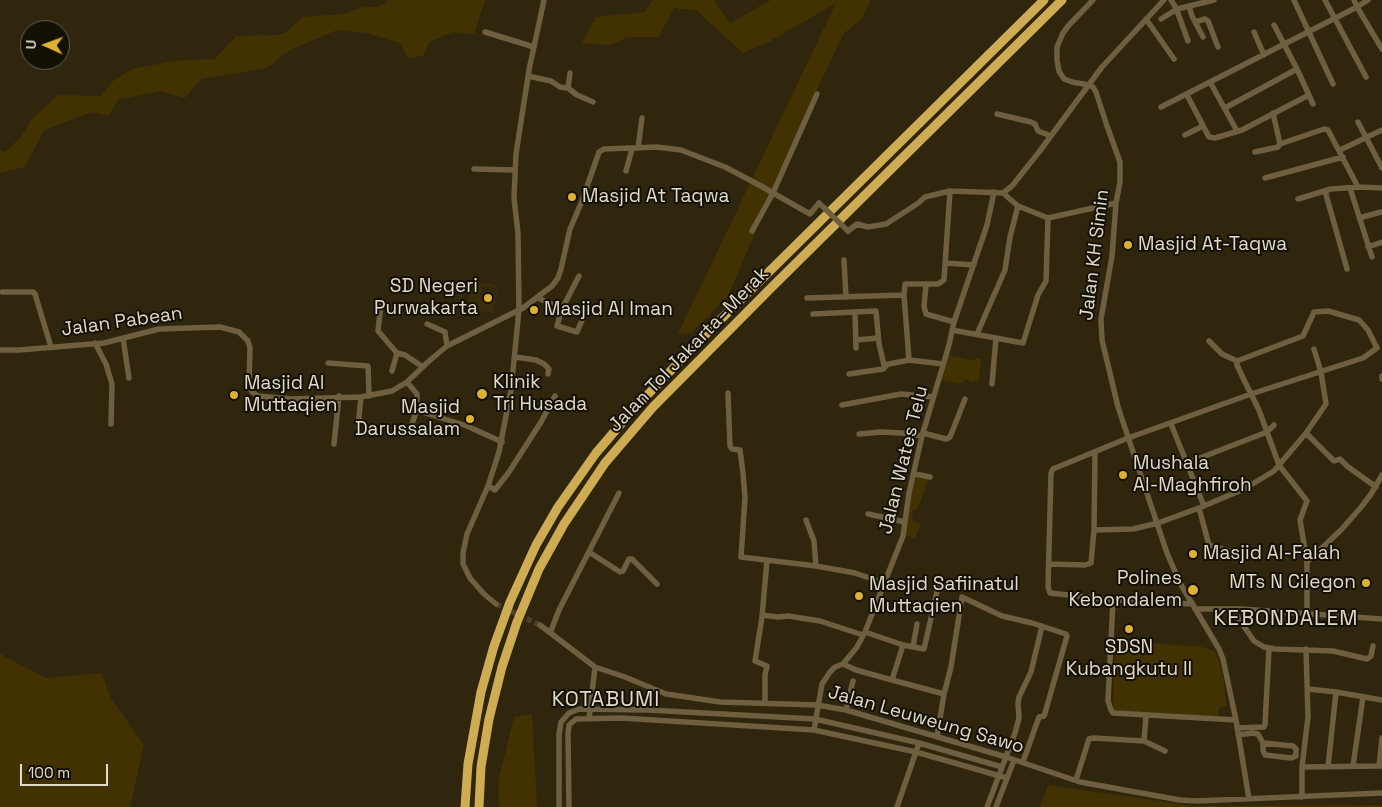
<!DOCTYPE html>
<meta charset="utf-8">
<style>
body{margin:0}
#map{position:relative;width:1382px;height:807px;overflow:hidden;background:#30260d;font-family:"Space Grotesk",sans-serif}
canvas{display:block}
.north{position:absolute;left:20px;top:20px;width:50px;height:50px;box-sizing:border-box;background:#141006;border:1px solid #666155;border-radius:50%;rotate:272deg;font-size:14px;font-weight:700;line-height:20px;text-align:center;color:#e0dacb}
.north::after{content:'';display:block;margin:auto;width:18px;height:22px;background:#deb133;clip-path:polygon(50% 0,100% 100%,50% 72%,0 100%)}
.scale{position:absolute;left:20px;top:764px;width:88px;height:22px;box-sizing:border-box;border:2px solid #e0dacb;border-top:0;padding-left:6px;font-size:15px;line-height:18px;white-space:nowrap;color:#e0dacb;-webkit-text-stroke:4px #141006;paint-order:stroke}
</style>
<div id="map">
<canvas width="1382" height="807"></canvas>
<div class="north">U</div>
<div class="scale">100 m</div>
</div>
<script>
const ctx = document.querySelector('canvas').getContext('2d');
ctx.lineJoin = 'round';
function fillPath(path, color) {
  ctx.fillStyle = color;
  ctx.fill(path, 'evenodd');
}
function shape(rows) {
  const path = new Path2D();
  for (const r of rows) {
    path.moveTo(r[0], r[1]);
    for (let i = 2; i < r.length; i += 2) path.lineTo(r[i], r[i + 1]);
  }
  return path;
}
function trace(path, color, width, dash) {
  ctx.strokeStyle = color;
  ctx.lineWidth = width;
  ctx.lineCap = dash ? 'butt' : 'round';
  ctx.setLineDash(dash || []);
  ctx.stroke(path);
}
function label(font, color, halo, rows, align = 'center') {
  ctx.font = font + ' "Space Grotesk",sans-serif';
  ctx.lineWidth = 4;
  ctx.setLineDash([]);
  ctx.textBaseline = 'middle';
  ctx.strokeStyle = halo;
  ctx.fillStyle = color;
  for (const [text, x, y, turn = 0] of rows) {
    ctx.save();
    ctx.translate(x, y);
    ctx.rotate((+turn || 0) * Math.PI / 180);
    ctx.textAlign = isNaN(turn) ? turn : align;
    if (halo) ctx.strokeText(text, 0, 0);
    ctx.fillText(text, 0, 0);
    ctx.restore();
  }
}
fillPath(shape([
 [479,282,498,286,493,313,458,307,461,285,478,288],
 [482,286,496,288,495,297,481,296],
 [463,289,471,290,468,305,461,303]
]), '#3a2d0c');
fillPath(shape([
 [388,0,485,0,474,34,452,32,429,42,423,56,408,58,400,43,367,33,337,30,290,50,267,68,201,79,185,98,159,91,118,100,108,116,92,112,44,130,25,167,0,173,0,150,5,152,21,137,32,119,58,95,101,96,114,80,132,69,173,61,215,59,236,36,278,35,288,31,302,17,344,14,363,7,375,7,385,4],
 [653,0,714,0,730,23,771,0,871,0,860,21,844,33,810,104,728,296,691,333,678,334,836,3,767,43,743,53,696,10,674,8,659,37,628,37,611,45,582,43,596,17,645,12],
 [948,355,974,361,976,358,981,359,979,380,972,382,966,379,960,384,941,380],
 [916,476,928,479,920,503,917,509,913,509,912,512,913,522,921,524,915,538,905,535,911,494],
 [1115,640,1202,647,1215,651,1222,671,1227,706,1219,707,1217,721,1113,710],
 [0,654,46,678,102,673,110,697,144,745,130,807,0,807],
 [532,714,537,807,499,807,498,782,514,717],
 [1048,785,1193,806,1382,805,1382,807,1040,807]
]), '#423202');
trace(shape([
 [496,604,540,625]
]), '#4a412a', 5.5, [5.5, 3]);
trace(shape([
 [1093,0,1069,25,1063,33,1057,47,1057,60,1059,71,1064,79,1072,82,1089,85,1093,87,1096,92,1107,126,1120,162,1120,182,1116,203,1112,256,1101,319,1102,340,1118,407,1167,553,1180,583,1219,649,1223,659,1236,720,1249,799],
 [1171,0,1176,8,1188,41],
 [1294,0,1333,84],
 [1325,0,1366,77],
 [1354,0,1357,7,1368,0],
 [1189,6,1192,16,1203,37],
 [1146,19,1174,59],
 [1161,19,1177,9,1214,0],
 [1195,22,1205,19,1208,21,1218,47],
 [485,32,534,47],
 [1254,32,1264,55],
 [1297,69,1313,104],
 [528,76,551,81,560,87,568,88,570,73],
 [1210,82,1237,131],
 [568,88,577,95,593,102],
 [817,94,773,193,810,214,819,203],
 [1187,95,1209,137,1215,138,1242,130,1309,95],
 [1161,107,1357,7,1382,49],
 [1225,108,1297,69,1274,25],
 [997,114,1031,122,1035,124,1038,131,1051,136],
 [1358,122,1382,168],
 [1185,135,1203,126],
 [1280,144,1324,129,1328,130,1358,187],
 [638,148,642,118],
 [1340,150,1382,130],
 [1255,152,1278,147,1280,144,1273,113],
 [474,169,515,170],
 [626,171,632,149],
 [1265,178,1343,157],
 [1350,188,1372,257],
 [1325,191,1347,269],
 [1003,193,1012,186,1039,152,1102,67,1164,0],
 [1298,199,1331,189,1358,187,1382,188],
 [1359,218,1381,212],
 [848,231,857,224,868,227,886,224,917,204,925,197,950,191,1003,193,1018,206,1048,218,1116,203],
 [1368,247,1382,242],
 [844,260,846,297],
 [945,263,974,265],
 [926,285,924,306,926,314,954,322],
 [2,292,33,292,35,294,51,347],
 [538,298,562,309,557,326,577,332,583,318],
 [807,298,904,295],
 [381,304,378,331,397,353],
 [562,309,579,276],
 [813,314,855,312],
 [427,324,445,332,447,346],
 [952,330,1023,343,1038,295,1046,281,1048,218],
 [977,334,1005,270,1010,237,1018,206],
 [123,338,129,378],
 [856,340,878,338],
 [1209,341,1222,354,1237,361],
 [95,343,106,364,112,384,111,424],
 [856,348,855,312,876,311,879,344,884,365,909,360,943,364],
 [0,350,19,350,104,343,159,329,220,327,239,332,248,341,250,348,249,386,252,392,258,396,291,399,361,397,392,391,407,382,429,361,447,346,523,308,552,286,558,278,561,269,570,229,582,201,599,152,604,149,657,147,681,150,725,167,761,186,773,193,752,231],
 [515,357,536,360,544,364,549,369,548,374],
 [909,360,904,295,905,284,938,284,944,280,950,191],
 [328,363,368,366,369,396],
 [392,371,397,353,405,355,423,367],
 [849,374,883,369,886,366],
 [1382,376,1382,379],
 [407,382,417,394,417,409,419,411,467,426,502,442],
 [992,384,996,338],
 [728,393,730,446,732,449,740,450,743,473,745,498,741,557,816,566,855,573,884,583],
 [842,405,901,394,933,397],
 [1171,424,1204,506],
 [358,427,361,397],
 [410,430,417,409],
 [923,433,946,439,950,437,965,399],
 [1306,433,1334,461,1340,459,1347,466,1376,487],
 [859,434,881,432,902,433,922,436],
 [334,444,339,396],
 [1187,463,1267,432,1274,425],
 [915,474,930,477],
 [488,486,495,490,509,472,541,422,555,396],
 [1199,508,1209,545,1232,552,1238,557],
 [868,514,905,522],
 [806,520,814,541,816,566],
 [1094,530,1133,529,1158,523,1199,508,1244,489,1274,471,1306,433,1326,404,1321,372,1314,349],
 [589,552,620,572,623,571,629,559,632,559,657,584],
 [1307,562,1341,530,1362,506,1371,494,1382,475],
 [1049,564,1085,565,1091,563,1094,530,1095,453],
 [1113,600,1108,701,1111,710,1113,713,1236,720],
 [496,604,484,594,470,578,463,564,463,553,467,534,488,486,499,452,511,390,519,310,518,233,514,198,516,154,529,70,544,0],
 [1192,604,1113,600,1050,593,1048,587,1051,473,1053,469,1128,438,1251,394,1363,358,1377,348,1368,330,1359,320,1328,311,1314,312,1303,336,1237,361,1237,365,1245,382,1259,410,1279,465,1307,501,1300,520,1307,562,1307,614],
 [1195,609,1241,609,1382,619],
 [1232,609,1254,641,1264,647,1275,649,1333,651,1367,659,1371,656,1373,646],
 [762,615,778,617,788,616,820,621,863,635],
 [540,625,595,667,625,677,666,694,720,702,817,705,846,710,1006,757,1080,782,1180,800,1197,801,1382,793],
 [551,631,559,610,619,493],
 [865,632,903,645],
 [913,647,917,624],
 [843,664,856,670,892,680,903,645,924,649,938,587],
 [892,680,944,694,937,737],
 [1308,689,1336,692,1382,700],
 [944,694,951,667,962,597,1002,616,1032,623,1066,634,1067,636,1045,713,1044,716,1039,717,1023,762],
 [765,703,765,675,767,666,755,661,762,617,767,560],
 [846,710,853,681],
 [589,719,595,667],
 [1237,728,1264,727,1265,725,1269,649],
 [814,730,822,684,830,672,835,667,843,664,857,647,865,632,903,536,909,493,922,436,949,345,954,322,987,225,994,192],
 [1238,735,1253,733,1258,734,1263,743,1263,750,1265,755,1291,758,1296,756,1296,749,1293,746,1263,743],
 [1144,741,1146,716],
 [1353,766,1363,697],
 [1379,766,1382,738],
 [1302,767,1382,766],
 [1328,767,1336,692],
 [1076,780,1089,739,1093,738,1144,741,1165,751],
 [1302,797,1302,767,1308,717,1306,649],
 [559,807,559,734,561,722,569,713,579,709,648,710,815,719,919,743,1002,767],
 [569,807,568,734,569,725,576,719,621,718,814,730,916,752,1007,778],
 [897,807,919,743],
 [987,807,1015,733,1019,718,1018,703,1019,697,1031,672,1042,626],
 [996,807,1014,760]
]), '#6d5f3f', 5.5);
trace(shape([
 [465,807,468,764,481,692,494,646,510,602,536,545,558,507,596,453,632,411,705,335,1044,0],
 [479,807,481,767,489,719,502,667,517,622,539,569,564,524,605,463,653,407,772,287,1062,0]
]), '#ceac54', 9);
trace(shape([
 [819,203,848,231]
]), '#6d5f3f', 5.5);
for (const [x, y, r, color] of [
 [572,197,5,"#deb133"],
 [1128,245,5,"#deb133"],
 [488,298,5,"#deb133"],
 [534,310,5,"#deb133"],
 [482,394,6,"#deb133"],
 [234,395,5,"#deb133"],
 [470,419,5,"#deb133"],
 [1123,475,5,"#deb133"],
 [1193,554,5,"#deb133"],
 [1366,583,5,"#deb133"],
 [1193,590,6,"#deb133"],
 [859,596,5,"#deb133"],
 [1129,629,5,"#deb133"]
]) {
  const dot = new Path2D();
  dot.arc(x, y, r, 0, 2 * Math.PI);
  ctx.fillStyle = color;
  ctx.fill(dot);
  trace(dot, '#141006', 2);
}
label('19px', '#e0dacb', '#141006', [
 ["Masjid At Taqwa",582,197],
 ["Masjid At-Taqwa",1138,245],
 ["SD Negeri",478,287,"right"],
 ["Purwakarta",478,309,"right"],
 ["Masjid Al Iman",544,310],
 ["Klinik",493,383],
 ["Tri Husada",493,405],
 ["Masjid Al",244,384],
 ["Muttaqien",244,406],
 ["Masjid",460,408,"right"],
 ["Darussalam",460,430,"right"],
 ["Mushala",1133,464],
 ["Al-Maghfiroh",1133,486],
 ["Masjid Al-Falah",1203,554],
 ["Polines",1182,579,"right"],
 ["Kebondalem",1182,601,"right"],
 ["MTs N Cilegon",1356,583,"right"],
 ["Masjid Safiinatul",869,585],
 ["Muttaqien",869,607],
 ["SDSN",1129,648,"center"],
 ["Kubangkutu II",1129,670,"center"]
], 'left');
label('19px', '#e0dacb', '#141006', [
 ["Jalan KH Simin",1095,255,-83],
 ["Jalan Pabean",122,322,-8],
 ["Jalan Tol Jakarta–Merak",689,350,-46],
 ["Jalan Wates Telu",904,460,-76],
 ["Jalan Leuweung Sawo",926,720,16]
]);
ctx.letterSpacing = '1px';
label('21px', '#e0dacb', '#141006', [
 ["KEBONDALEM",1286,619],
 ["KOTABUMI",606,700]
]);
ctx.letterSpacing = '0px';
</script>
